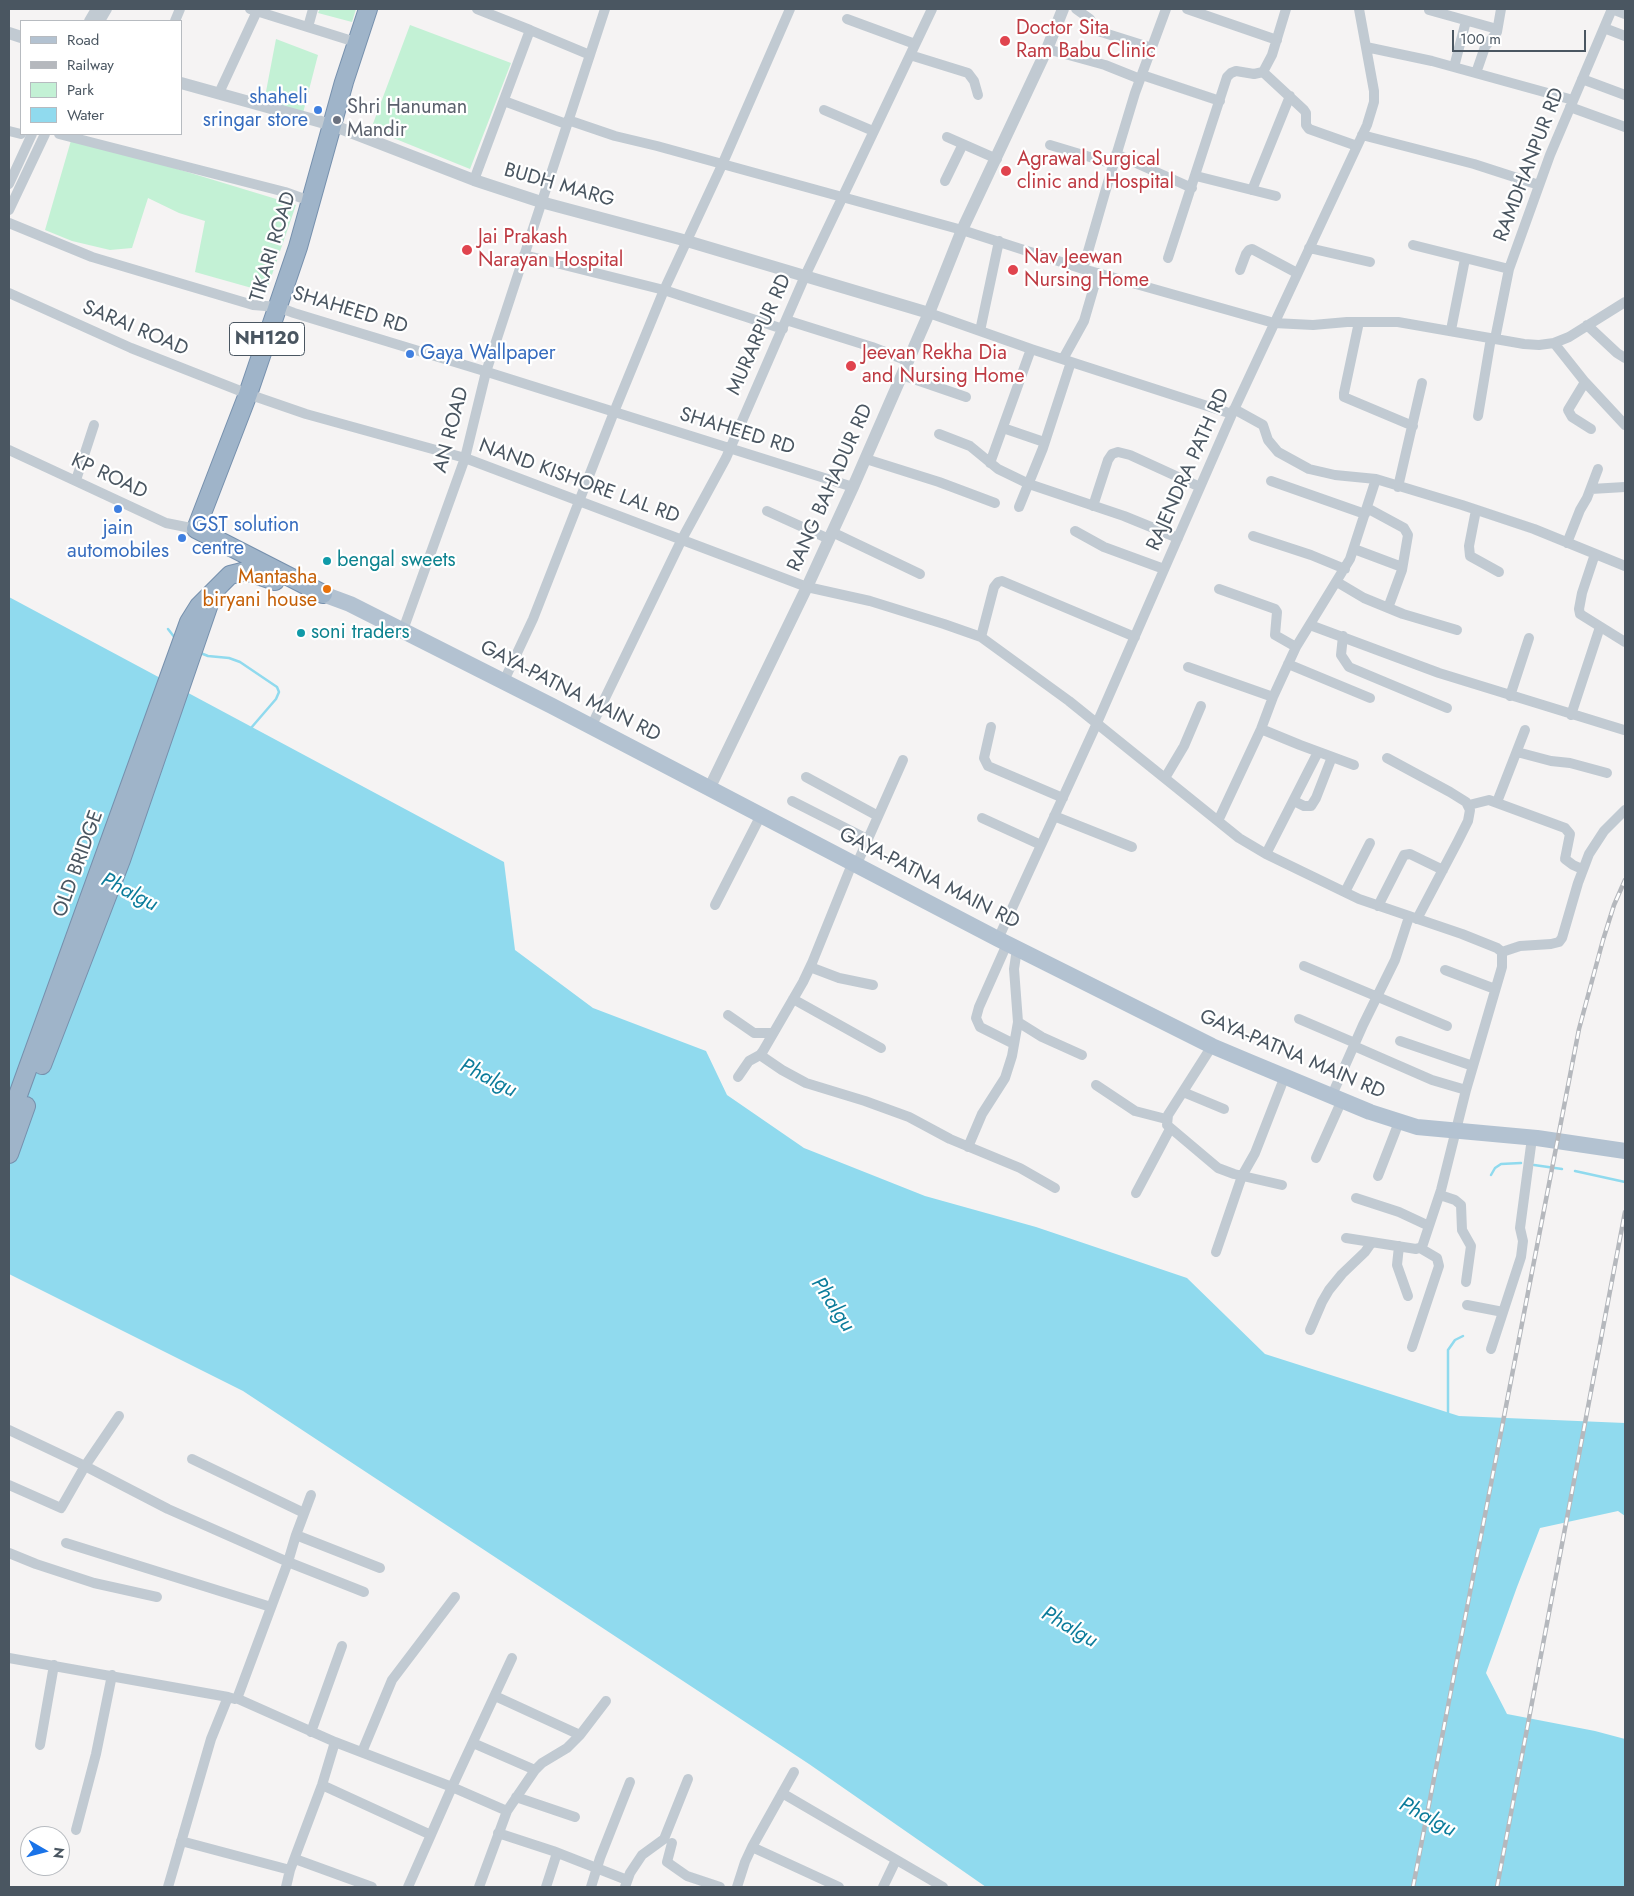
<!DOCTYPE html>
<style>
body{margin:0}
#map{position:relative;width:1634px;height:1896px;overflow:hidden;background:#f5f3f3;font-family:Jost,sans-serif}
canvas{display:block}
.frame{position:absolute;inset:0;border:10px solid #4a5661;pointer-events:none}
.legend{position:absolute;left:20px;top:20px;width:162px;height:115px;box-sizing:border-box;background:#fff;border:1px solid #b7bbc0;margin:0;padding:6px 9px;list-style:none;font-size:15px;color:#4a5661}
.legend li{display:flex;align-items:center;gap:10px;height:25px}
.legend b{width:25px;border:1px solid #b7bbc0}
.north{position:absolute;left:20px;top:1826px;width:50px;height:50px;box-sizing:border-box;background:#fff;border:1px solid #b7bbc0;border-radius:50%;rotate:98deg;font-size:14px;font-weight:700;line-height:20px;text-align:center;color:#4a5661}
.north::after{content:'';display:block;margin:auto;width:18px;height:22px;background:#1a73e8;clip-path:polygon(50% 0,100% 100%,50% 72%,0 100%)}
.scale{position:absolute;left:1452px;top:30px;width:134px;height:22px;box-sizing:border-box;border:2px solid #4a5661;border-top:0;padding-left:6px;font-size:15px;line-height:18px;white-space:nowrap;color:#4a5661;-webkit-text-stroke:4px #fff;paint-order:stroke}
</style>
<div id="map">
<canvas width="1634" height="1896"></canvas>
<div class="frame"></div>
<ul class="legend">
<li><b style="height:6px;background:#b3c2d1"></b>Road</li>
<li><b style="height:6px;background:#b5b8bd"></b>Railway</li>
<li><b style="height:14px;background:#c3f1d5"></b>Park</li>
<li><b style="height:14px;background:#90daee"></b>Water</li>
</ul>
<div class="north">N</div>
<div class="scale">100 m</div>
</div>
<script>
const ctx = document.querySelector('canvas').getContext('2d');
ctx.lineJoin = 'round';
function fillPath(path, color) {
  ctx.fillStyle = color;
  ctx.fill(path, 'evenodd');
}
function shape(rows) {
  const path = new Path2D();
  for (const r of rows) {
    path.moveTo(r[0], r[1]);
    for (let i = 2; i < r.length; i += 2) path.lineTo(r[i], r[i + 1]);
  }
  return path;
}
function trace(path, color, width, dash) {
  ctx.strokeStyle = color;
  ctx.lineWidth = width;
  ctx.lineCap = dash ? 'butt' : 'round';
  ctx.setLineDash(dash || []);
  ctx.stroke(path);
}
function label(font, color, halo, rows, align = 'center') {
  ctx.font = font + ' Jost,sans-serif';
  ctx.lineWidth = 4.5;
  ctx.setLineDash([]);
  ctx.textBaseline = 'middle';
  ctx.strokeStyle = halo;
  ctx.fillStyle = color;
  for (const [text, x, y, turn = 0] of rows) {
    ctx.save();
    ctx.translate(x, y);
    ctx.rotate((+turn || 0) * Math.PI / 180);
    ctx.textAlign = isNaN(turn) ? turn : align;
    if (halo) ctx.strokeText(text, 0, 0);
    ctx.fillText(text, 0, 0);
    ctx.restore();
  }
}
fillPath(shape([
 [320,9,356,9,352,22,318,13],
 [410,25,511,63,470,169,371,129],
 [276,39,318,55,303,113,264,102],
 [72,137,296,205,266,292,195,272,205,221,179,213,148,198,132,248,110,250,72,241,45,230]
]), '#c3f1d5');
fillPath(shape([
 [9,597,504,862,515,950,593,1008,706,1051,727,1095,804,1148,925,1196,1036,1227,1187,1278,1265,1354,1459,1416,1625,1423,1625,1516,1618,1511,1540,1528,1517,1587,1486,1673,1507,1714,1595,1731,1625,1739,1625,1887,986,1887,809,1764,243,1391,9,1274]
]), '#90daee');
trace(shape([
 [168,629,175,638],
 [198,652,208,656,229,658,240,662,277,687,279,692,276,699,251,728],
 [1534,1165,1562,1169],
 [1575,1171,1625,1182],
 [1491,1175,1495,1168,1501,1164,1521,1163],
 [1448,1416,1448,1350,1455,1340,1463,1336]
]), '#90daee', 2.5);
const trunk = shape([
 [323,594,196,529,248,394,298,247,344,82,368,9],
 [42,1065,121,860,210,601],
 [9,1120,189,622,199,606,230,575,246,571,275,581],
 [9,1154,26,1106]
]);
trace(trunk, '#7690ad', 20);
trace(shape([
 [250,9,349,40,355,44],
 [1076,9,1090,19,1094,28,1098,31,1152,48],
 [1187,9,1277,40],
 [1612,9,1625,14],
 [1429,10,1497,29],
 [847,19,915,44],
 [89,21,96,9],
 [100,21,107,9],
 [175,21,180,9],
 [308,27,313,9],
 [1604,28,1625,36],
 [530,30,590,55],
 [1366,47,1432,61,1573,100],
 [1047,49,1105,65,1140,79],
 [910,55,968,73,974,81,978,95],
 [1454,67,1466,21],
 [1263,72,1304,110,1306,113,1306,125,1309,129,1357,146],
 [1476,73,1485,47,1497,32,1501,9],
 [1142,75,1220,101],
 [1582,79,1625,95],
 [219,93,258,9],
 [504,101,566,124],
 [1570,107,1625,127],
 [824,110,873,131],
 [568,120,615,136,657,146,962,230,1083,269,1274,323,1313,325,1347,322,1398,322,1524,344,1539,345,1554,343,1569,337,1625,302],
 [9,131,21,134],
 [59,134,285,192,310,201],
 [1362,135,1474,164,1539,185],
 [947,137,997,159],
 [1050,145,1113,164],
 [1116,154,1192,188],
 [1196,176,1276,196],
 [474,180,530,30,477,9],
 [945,181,963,144],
 [9,184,32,134],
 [1252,190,1290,96],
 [9,210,45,134],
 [9,223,92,257,253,305,278,307,294,313,481,370,853,487],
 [1413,245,1509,269],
 [1309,248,1370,262],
 [524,255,664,290,783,329],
 [1168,258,1227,77,1231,73,1236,71,1254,74,1263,72,1272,55,1286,9],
 [1083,269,1106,189,1135,93,1166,9],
 [1240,270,1246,254,1249,250,1252,249,1297,273],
 [9,293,131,348,248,394,306,414,465,458,807,587,870,601,944,624,981,637,1069,701,1239,838,1266,854,1359,899,1462,934,1497,948,1502,952,1502,967,1466,1090,1441,1190,1422,1247,1416,1249,1346,1238],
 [929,313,1031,349,1232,414],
 [786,320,872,347,908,361],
 [1359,322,1344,393,1344,397,1413,426],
 [1587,325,1617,353,1625,358],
 [1451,330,1465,259],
 [980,331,999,241],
 [1495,339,1509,269,1550,155,1612,9],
 [1554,343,1585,382,1625,425],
 [1063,359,1084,321,1098,273],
 [902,375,966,397],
 [1585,382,1568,410,1572,417,1591,429],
 [1234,409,1263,425,1268,440,1278,452,1309,469,1335,475,1376,479,1462,505,1534,529,1625,566],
 [1478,416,1491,338],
 [1003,428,1044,442],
 [939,434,970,446,998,469,1029,484,1124,516,1178,538],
 [9,450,166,523,196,529],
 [866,459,939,482,995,503],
 [990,463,1031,349],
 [76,480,94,425],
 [1271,481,1365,514],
 [1398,487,1422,383],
 [1591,489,1625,487],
 [1093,506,1108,460,1112,454,1118,452,1130,455,1200,487],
 [1019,507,1043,448,1071,362],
 [1367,508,1404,528,1408,535,1402,570,1388,608],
 [1476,510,1469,546,1470,556,1499,572],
 [767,511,829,539],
 [1075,531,1104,547,1164,569],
 [832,532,920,574],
 [1253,536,1311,555,1345,569],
 [1567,543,1580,510,1587,498,1598,469],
 [1354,549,1402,567],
 [1595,554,1582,593,1579,609,1580,614,1625,642],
 [1337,582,1364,598,1403,614,1457,630],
 [1219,589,1275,609,1277,612,1275,635,1296,647],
 [1310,625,1439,673,1624,730],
 [403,630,465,458,486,372,605,9],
 [1343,636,1341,655,1349,667,1447,708],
 [981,637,994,587,998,582,1002,581,1135,637],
 [1288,664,1370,698],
 [1188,667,1273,697],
 [503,683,533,619,614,412,664,290,722,165,790,9],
 [1510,696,1529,638],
 [1571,715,1600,627],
 [591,727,682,539,726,458,805,276,932,9],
 [991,727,984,758,988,766,1063,798],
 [1261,729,1300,745,1354,765],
 [1517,752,1551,761,1570,763,1607,773],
 [1387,758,1450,792,1466,802,1470,810,1468,821,1458,841,1417,919],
 [806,777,878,816],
 [1165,778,1184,746,1201,706],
 [792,801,867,839],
 [1294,801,1304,806,1311,806,1316,798,1332,757],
 [1497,802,1525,730],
 [1469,805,1489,800,1565,828,1570,834,1565,859,1573,865,1582,869],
 [1054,816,1132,847],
 [982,818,1041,845],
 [1218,821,1261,729,1273,697,1296,647,1350,559,1376,479],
 [1266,854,1318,752],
 [856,866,903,760],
 [1345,892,1370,843],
 [715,905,761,815],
 [1378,906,1404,855,1410,854,1443,870],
 [998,939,1097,723,1232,414,1367,125,1374,102,1374,91,1359,9],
 [1007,944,979,1007,976,1018,980,1027,1014,1044],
 [1502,952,1520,946,1551,944,1559,942,1562,938,1578,883,1589,854,1604,831,1625,810],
 [1304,966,1447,1026],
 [810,967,839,978,873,985],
 [1445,970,1495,989],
 [793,999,881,1048],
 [728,1015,754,1033,773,1033],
 [1299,1019,1355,1043],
 [1018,1022,1042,1037,1082,1055],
 [1400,1041,1473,1066],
 [1212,1046,1168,1115,1167,1125,1218,1168,1234,1174,1282,1185],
 [1354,1046,1432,1080,1466,1090],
 [760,1055,782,1070,806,1083,865,1101,909,1117,950,1139,1020,1168,1055,1188],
 [738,1077,749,1061,760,1055,763,1051,803,982,812,963,852,864],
 [1096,1085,1135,1111,1166,1119],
 [1183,1092,1224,1109],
 [1332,1095,1363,1025,1395,960,1409,917],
 [968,1147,982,1114,1005,1078,1012,1056,1018,1022,1014,969,1017,949],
 [1316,1158,1342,1100],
 [1378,1176,1399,1122],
 [1136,1193,1170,1129],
 [1440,1195,1455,1200,1461,1205,1462,1230,1471,1246,1466,1282],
 [1356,1198,1399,1212,1429,1226],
 [1399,1246,1397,1265,1408,1296],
 [1216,1252,1242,1176,1255,1153,1285,1076],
 [1467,1305,1503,1312],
 [1310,1330,1322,1302,1329,1290,1342,1274,1365,1252,1372,1242],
 [1412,1347,1439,1266,1437,1258,1420,1248],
 [1491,1349,1521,1257,1523,1241,1520,1228,1532,1138],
 [9,1430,85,1466,168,1509,288,1562,364,1592],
 [192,1459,304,1513],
 [9,1485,61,1508,85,1466,119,1416],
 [296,1535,380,1568],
 [66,1543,271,1607],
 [9,1553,36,1564,94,1583,157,1597],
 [9,1658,228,1697],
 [495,1696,580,1735],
 [236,1698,335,1742,452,1787,507,1811,535,1770,542,1763,567,1748,580,1735,606,1701],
 [311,1732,342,1646],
 [473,1743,535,1770],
 [40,1745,54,1665],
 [362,1752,392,1680,455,1597],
 [322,1785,431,1835],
 [782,1793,943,1887],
 [516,1797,575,1817],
 [76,1830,96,1754,112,1675],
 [498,1833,553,1851,627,1880],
 [181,1841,290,1870],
 [672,1843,667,1862,687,1876,720,1887],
 [752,1847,839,1887],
 [295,1859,372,1887],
 [168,1887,211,1739,228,1697,235,1699,238,1696,288,1562,296,1535,311,1495],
 [286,1887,290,1870,322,1785,335,1742],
 [408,1887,452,1787,512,1658],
 [479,1887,507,1811],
 [546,1887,557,1853],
 [591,1887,600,1858,630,1782],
 [625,1887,630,1873,642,1855,664,1839,688,1779],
 [737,1887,745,1862,752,1847,794,1772],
 [883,1887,896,1860]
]), '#c1cad2', 10);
trace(shape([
 [9,33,21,37],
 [181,83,332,125,474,180,541,202,687,241,929,313],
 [710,787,807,587,853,487,929,313,962,230,1047,49,1063,9]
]), '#c1cad2', 12);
trace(shape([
 [323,594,350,604,552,706,998,939,1212,1046,1250,1062,1370,1112,1417,1127,1537,1138,1625,1151]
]), '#b3c2d1', 16);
trace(trunk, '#9fb4c9', 18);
const rail = shape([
 [1413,1887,1579,1029,1603,940,1614,905,1625,880],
 [1497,1887,1625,1212]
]);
trace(rail, '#b5b8bd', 4.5);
trace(rail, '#fff', 2.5, [8]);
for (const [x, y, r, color] of [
 [1005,41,6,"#e0444e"],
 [318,110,5,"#3f7fe0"],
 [337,120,5,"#6b7280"],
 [1006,171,6,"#e0444e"],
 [467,250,6,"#e0444e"],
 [1013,270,6,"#e0444e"],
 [410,354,5,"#3f7fe0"],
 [851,366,6,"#e0444e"],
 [118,509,5,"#3f7fe0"],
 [182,538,5,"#3f7fe0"],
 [327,561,5,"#0f9aa8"],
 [327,589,5,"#e8710a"],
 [301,633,5,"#0f9aa8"]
]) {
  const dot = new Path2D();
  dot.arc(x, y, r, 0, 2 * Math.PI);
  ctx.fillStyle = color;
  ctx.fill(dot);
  trace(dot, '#fff', 2);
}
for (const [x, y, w] of [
 [267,339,75]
]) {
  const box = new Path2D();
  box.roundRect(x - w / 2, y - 16.5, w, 33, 4);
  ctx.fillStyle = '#fff';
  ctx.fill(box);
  trace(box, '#4a5661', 1);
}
label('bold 19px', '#4a5661', null, [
 ["NH120",267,339]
]);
label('20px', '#be3a42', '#fff', [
 ["Doctor Sita",1016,29],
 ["Ram Babu Clinic",1016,52],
 ["Agrawal Surgical",1017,160],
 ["clinic and Hospital",1017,183],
 ["Jai Prakash",478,238],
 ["Narayan Hospital",478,261],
 ["Nav Jeewan",1024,258],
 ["Nursing Home",1024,281],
 ["Jeevan Rekha Dia",862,354],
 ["and Nursing Home",862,377]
], 'left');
label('20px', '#366cbe', '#fff', [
 ["shaheli",308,98,"right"],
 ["sringar store",308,121,"right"],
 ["Gaya Wallpaper",420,354],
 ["GST solution",192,526],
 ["centre",192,549],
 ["jain",118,529,"center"],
 ["automobiles",118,552,"center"]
], 'left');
label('20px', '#5b616d', '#fff', [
 ["Shri Hanuman",347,108],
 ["Mandir",347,131]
], 'left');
label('20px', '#4a5661', '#fff', [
 ["RAMDHANPUR RD",1530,165,-69],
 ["BUDH MARG",559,186,16],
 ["TIKARI ROAD",274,247,-73],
 ["SHAHEED RD",350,311,17],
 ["SARAI ROAD",135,329,23],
 ["MURARPUR RD",760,335,-66],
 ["AN ROAD",452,430,-75],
 ["SHAHEED RD",737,432,17],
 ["RAJENDRA PATH RD",1189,470,-66],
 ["KP ROAD",109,477,25],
 ["NAND KISHORE LAL RD",579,482,20],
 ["RANG BAHADUR RD",831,488,-66],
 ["GAYA-PATNA MAIN RD",570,692,27],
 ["OLD BRIDGE",79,864,-70],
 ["GAYA-PATNA MAIN RD",929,879,27],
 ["GAYA-PATNA MAIN RD",1292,1055,23]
]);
label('20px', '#0d838f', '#fff', [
 ["bengal sweets",337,561],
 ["soni traders",311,633]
], 'left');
label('20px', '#c56008', '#fff', [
 ["Mantasha",317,578],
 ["biryani house",317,601]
], 'right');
label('italic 21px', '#0c7c9b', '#fff', [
 ["Phalgu",129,893,27],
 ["Phalgu",488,1079,27],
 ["Phalgu",832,1305,56],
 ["Phalgu",1069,1628,30],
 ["Phalgu",1427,1818,28]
]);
</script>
